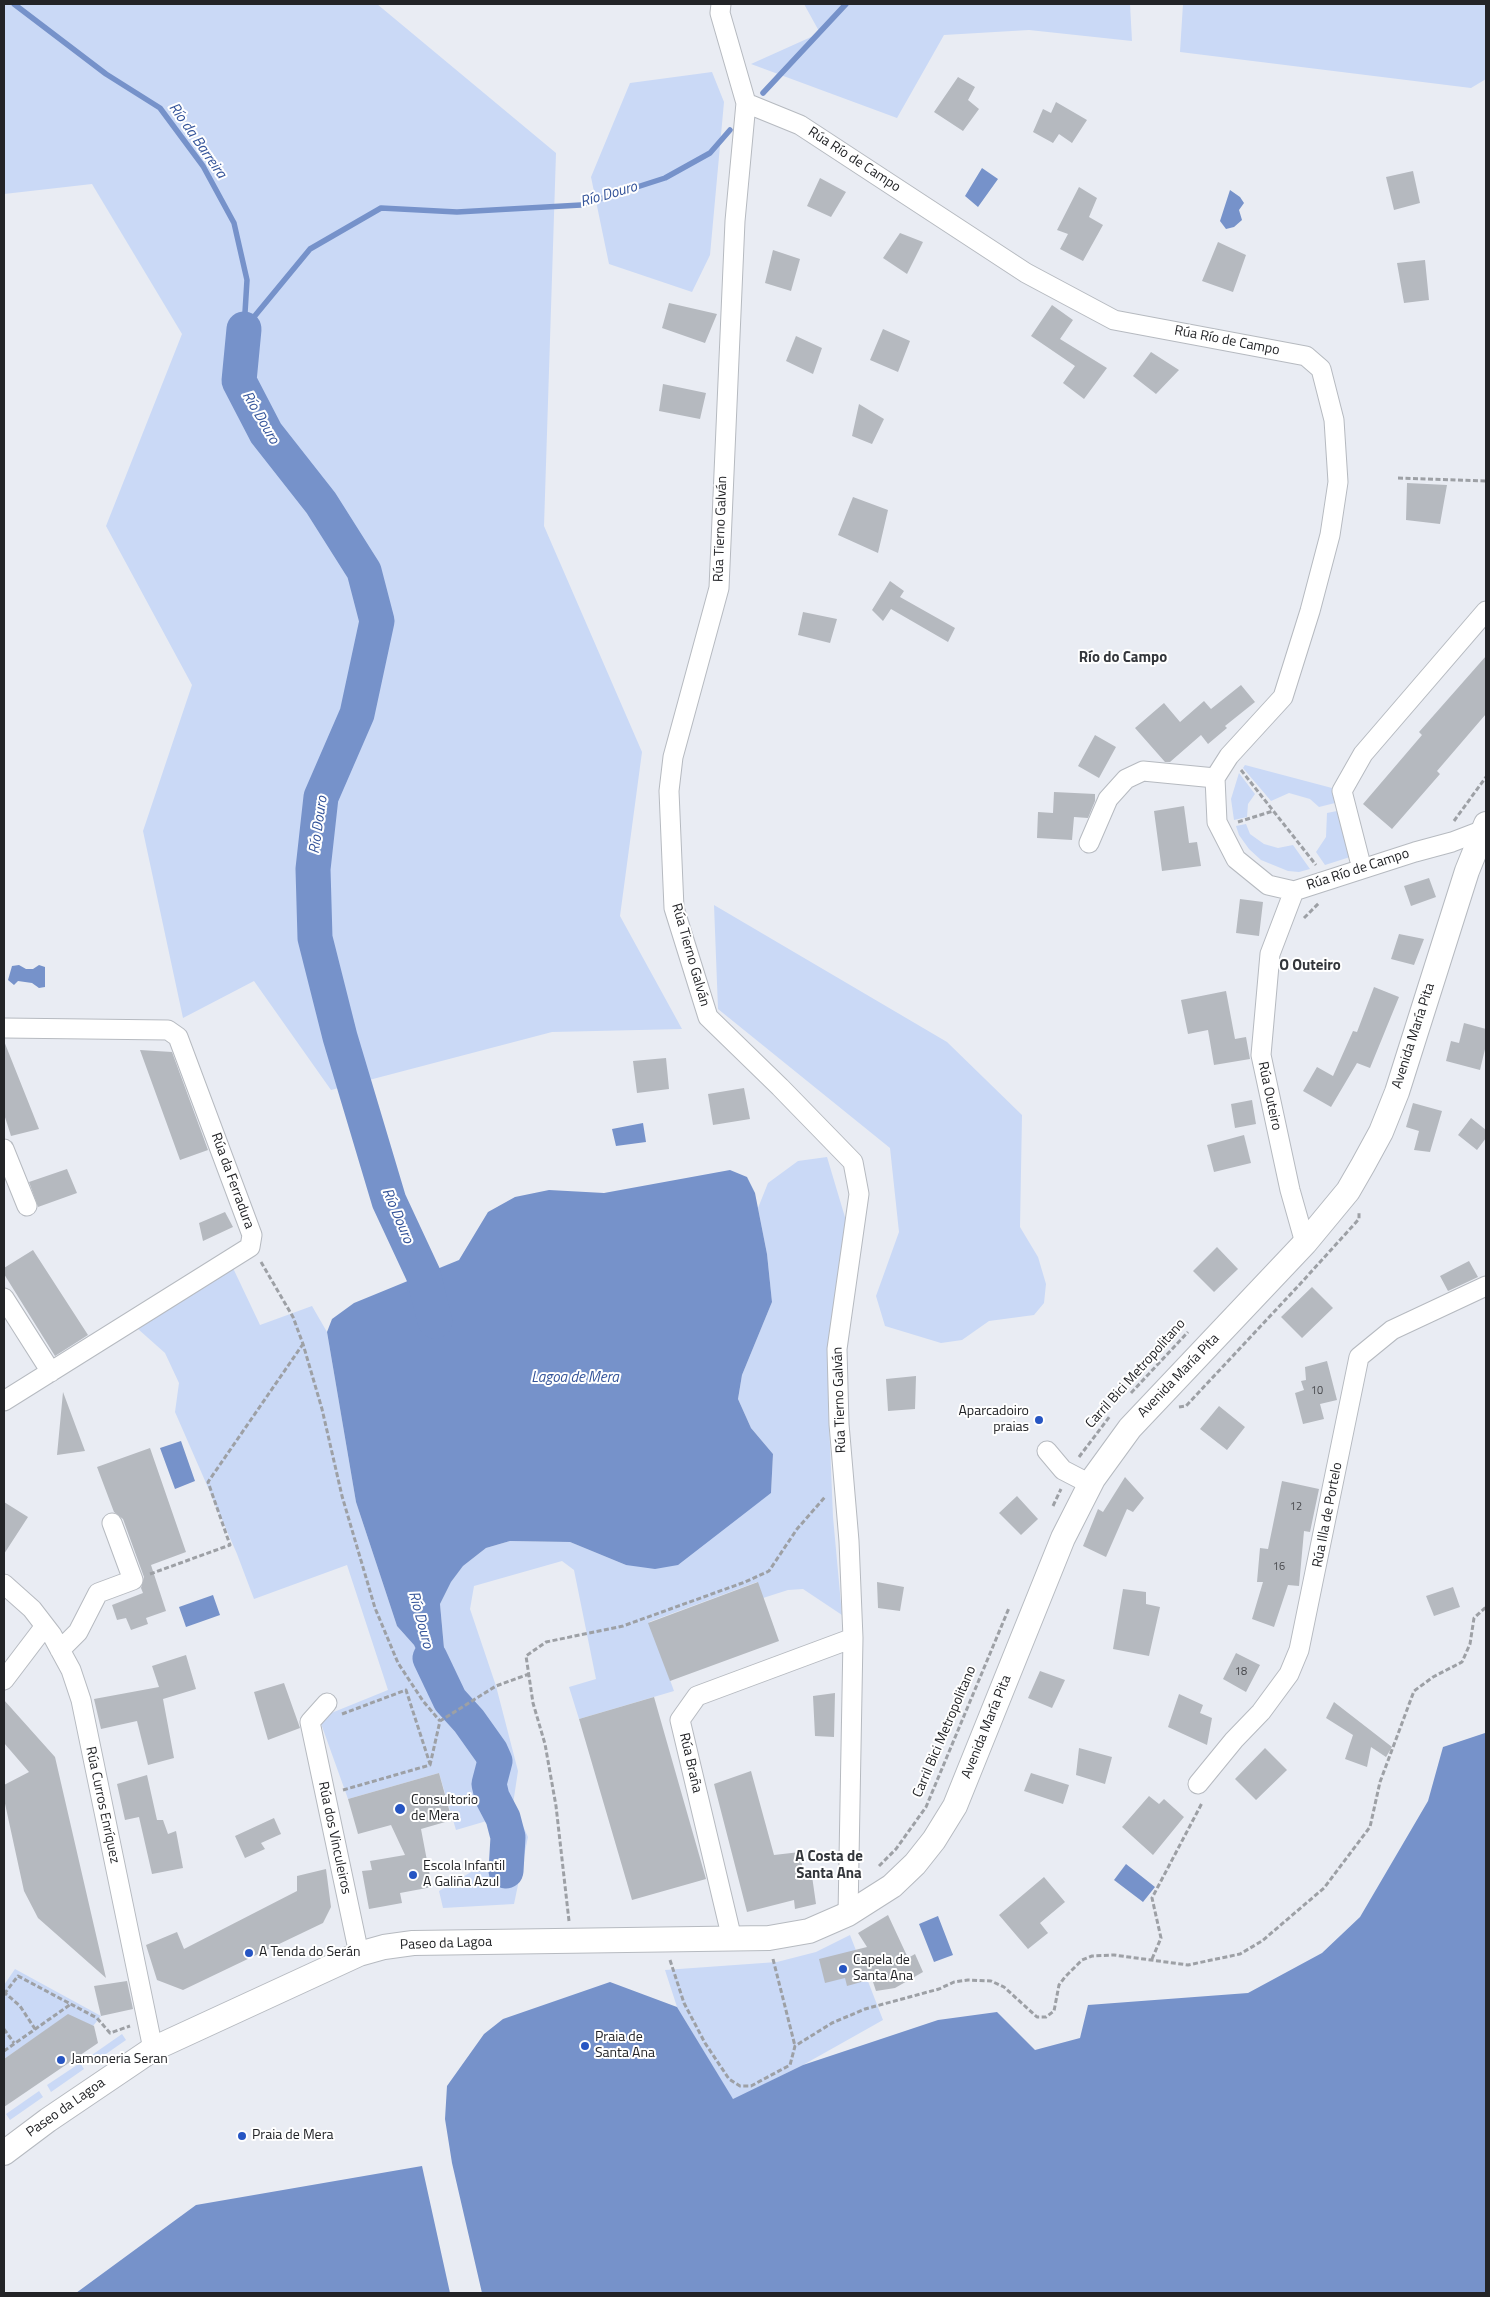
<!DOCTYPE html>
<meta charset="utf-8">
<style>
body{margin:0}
#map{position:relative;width:1490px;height:2297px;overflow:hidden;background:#e9ecf3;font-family:"Titillium Web",sans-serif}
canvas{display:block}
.frame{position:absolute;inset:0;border:5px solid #232427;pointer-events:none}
</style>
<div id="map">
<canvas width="1490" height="2297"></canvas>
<div class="frame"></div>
</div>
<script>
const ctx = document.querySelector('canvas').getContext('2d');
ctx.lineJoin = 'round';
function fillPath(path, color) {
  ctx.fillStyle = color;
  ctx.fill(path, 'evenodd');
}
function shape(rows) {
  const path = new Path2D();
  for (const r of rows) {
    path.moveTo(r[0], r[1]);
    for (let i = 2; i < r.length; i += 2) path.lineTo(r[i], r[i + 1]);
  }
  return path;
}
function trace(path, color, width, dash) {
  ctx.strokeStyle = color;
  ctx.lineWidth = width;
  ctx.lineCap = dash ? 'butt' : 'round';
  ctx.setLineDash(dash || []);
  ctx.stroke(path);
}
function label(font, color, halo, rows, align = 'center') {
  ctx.font = font + ' "Titillium Web",sans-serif';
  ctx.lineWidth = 4;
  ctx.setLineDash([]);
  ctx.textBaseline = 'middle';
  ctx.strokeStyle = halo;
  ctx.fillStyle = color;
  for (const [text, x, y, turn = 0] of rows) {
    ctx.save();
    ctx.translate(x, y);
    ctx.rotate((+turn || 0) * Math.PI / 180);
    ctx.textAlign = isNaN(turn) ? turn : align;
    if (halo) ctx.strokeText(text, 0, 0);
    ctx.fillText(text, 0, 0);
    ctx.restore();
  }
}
fillPath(shape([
 [4,4,377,4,556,153,544,526,642,752,620,916,682,1029,552,1032,331,1090,254,981,183,1018,143,831,192,685,106,526,182,334,92,184,4,194],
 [804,4,1130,4,1132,41,1029,30,944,35,897,118,751,64,820,33],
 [1183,4,1486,4,1486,79,1471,88,1180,52],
 [712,72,724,102,710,255,692,292,609,264,591,177,630,83],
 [1245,765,1332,788,1335,803,1319,807,1310,799,1289,793,1271,801,1243,768],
 [1239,773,1255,794,1248,804,1247,817,1234,820,1231,799],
 [1337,811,1350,857,1325,865,1316,852,1326,837,1327,813],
 [1246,824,1250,834,1264,844,1278,848,1293,845,1310,869,1299,872,1288,871,1261,860,1249,849,1239,835,1236,826],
 [714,905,947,1042,1022,1115,1020,1227,1038,1257,1046,1284,1044,1303,1034,1315,989,1321,962,1340,941,1343,885,1326,876,1296,899,1232,890,1148,718,1009],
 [827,1157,850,1234,841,1285,828,1397,833,1517,842,1615,803,1589,788,1590,763,1598,757,1582,649,1622,674,1691,579,1719,569,1687,596,1679,574,1570,562,1561,474,1586,470,1609,496,1686,518,1771,513,1804,528,1837,514,1904,443,1908,439,1891,493,1859,490,1820,456,1830,439,1773,348,1799,319,1718,388,1690,347,1565,254,1599,237,1554,175,1412,179,1383,165,1353,138,1329,233,1268,260,1325,312,1306,327,1332,356,1502,397,1626,414,1645,435,1689,454,1697,446,1670,440,1604,451,1582,463,1566,486,1548,510,1541,570,1542,626,1565,753,1506,771,1493,773,1454,751,1428,738,1399,742,1375,772,1302,767,1254,758,1208,768,1183,798,1161],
 [850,1935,883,2020,803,2065,733,2100,677,2007,665,1970,777,1962,816,1952],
 [15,1969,101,2016,93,2026,68,2015,4,2059,4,1985],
 [122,2034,126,2040,93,2063,89,2057],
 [80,2063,84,2069,51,2092,47,2085],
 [39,2091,43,2097,10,2120,6,2114]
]), '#cad9f6');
fillPath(shape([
 [982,168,998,179,978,207,965,196],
 [1230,190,1240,197,1244,203,1239,210,1242,220,1234,227,1226,229,1220,221],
 [19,965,26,969,33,969,39,965,45,967,45,987,39,988,32,983,18,981,14,985,8,980,12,966],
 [643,1123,646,1142,616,1146,612,1129],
 [730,1170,747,1177,755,1193,767,1254,772,1302,742,1375,738,1399,751,1428,773,1454,771,1493,678,1565,655,1569,626,1565,570,1542,510,1541,486,1548,463,1566,451,1582,440,1604,446,1670,455,1697,447,1702,435,1689,414,1645,397,1626,356,1502,327,1332,332,1319,354,1303,459,1260,488,1212,515,1197,549,1190,604,1193],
 [181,1441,195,1481,175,1489,160,1448],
 [213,1595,220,1615,186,1627,179,1607],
 [1485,1733,1486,2293,482,2293,452,2163,445,2119,447,2086,484,2034,503,2019,610,1982,677,2007,733,2099,803,2065,938,2020,997,2012,1035,2050,1080,2038,1088,2005,1248,1993,1322,1953,1360,1917,1428,1801,1443,1747],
 [1126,1864,1155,1887,1143,1902,1114,1880],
 [938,1916,953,1955,934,1962,919,1924],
 [422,2166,450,2293,76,2293,196,2205]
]), '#7692ca');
trace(shape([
 [14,4,106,74,160,108,203,166,234,223,247,280,244,329],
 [763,93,846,4],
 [244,329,310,249,381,208,457,212,581,205,665,178,710,153,730,130]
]), '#7692ca', 5.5);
trace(shape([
 [244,329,239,381,266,433,321,503,364,571,377,621,357,714,321,797,313,869,315,938,340,1037,389,1201,423,1274,435,1321],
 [430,1658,450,1700,469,1721,491,1752,495,1761,489,1784,492,1797,503,1818,508,1837,506,1871]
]), '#7692ca', 35);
fillPath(shape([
 [958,77,975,87,968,100,979,109,963,131,934,112],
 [1056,102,1087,120,1072,143,1059,134,1053,143,1033,132,1043,109,1051,113],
 [1413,171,1420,203,1394,210,1386,177],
 [820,178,846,192,831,217,807,206],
 [1079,187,1097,198,1089,217,1103,225,1083,261,1060,249,1068,234,1057,230],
 [900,233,923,242,907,274,883,258],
 [1218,242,1246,255,1233,292,1202,281],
 [773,250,800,259,791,291,765,283],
 [1425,260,1429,300,1404,303,1397,263],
 [669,303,717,314,705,343,662,328],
 [1052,305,1073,320,1060,339,1107,368,1084,399,1063,383,1075,366,1031,336],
 [883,329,910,341,898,372,870,360],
 [796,336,822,348,813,374,786,361],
 [1151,352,1179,370,1156,394,1133,376],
 [663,384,706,393,700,419,659,411],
 [859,404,884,419,872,444,852,436],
 [1407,483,1447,485,1440,524,1406,520],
 [853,497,888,510,878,553,838,535],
 [890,581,904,591,900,597,955,628,948,642,891,609,883,621,872,610],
 [803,612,837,619,830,643,798,635],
 [1486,656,1486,714,1437,771,1440,774,1392,829,1363,804,1422,735,1419,732],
 [1241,685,1255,702,1225,726,1227,728,1208,744,1201,735,1170,762,1165,762,1135,728,1164,703,1180,722,1204,701,1211,709],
 [1095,735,1116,747,1099,778,1078,766],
 [1054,792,1095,794,1095,801,1088,818,1074,817,1072,840,1037,838,1038,812,1053,813],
 [1184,806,1189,843,1197,842,1201,866,1162,871,1154,811],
 [1429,878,1436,897,1411,906,1404,886],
 [1240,899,1263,902,1259,936,1236,933],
 [1399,934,1424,939,1414,965,1391,959],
 [1374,987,1399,997,1370,1068,1357,1063,1331,1107,1303,1091,1317,1067,1333,1076,1353,1031,1357,1032],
 [1226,991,1235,1039,1246,1037,1250,1059,1214,1065,1208,1030,1188,1034,1181,1000],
 [1464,1023,1486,1029,1486,1045,1480,1070,1446,1061,1451,1041,1459,1043],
 [4,1041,39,1129,11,1136,4,1114],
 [140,1050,172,1052,208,1150,180,1160],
 [666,1058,669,1089,637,1093,633,1061],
 [744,1088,750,1119,713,1125,708,1094],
 [1252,1100,1256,1124,1235,1128,1231,1104],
 [1413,1103,1442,1111,1430,1152,1414,1150,1419,1131,1406,1127],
 [1471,1118,1486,1130,1486,1138,1477,1150,1458,1135],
 [1244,1135,1251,1163,1214,1172,1207,1145],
 [67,1169,77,1193,38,1207,29,1182],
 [225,1212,233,1227,203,1241,199,1223],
 [1217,1247,1238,1269,1214,1292,1193,1271],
 [33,1250,88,1335,55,1356,4,1274,4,1268],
 [1469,1261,1478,1277,1448,1291,1440,1276],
 [1312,1287,1333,1308,1302,1338,1281,1317],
 [1327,1361,1337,1400,1320,1404,1324,1419,1303,1424,1295,1393,1304,1390,1301,1381,1306,1380,1305,1367],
 [916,1376,915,1409,888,1411,886,1379],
 [63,1392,85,1451,57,1455],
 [1219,1406,1245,1427,1227,1450,1200,1429],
 [150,1448,186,1552,151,1565,166,1611,146,1618,148,1624,131,1630,126,1618,117,1620,112,1605,143,1593,141,1588,144,1577,123,1519,114,1512,97,1467],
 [1125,1477,1144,1498,1133,1512,1127,1509,1106,1557,1083,1546,1098,1509,1103,1512],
 [1282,1481,1319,1489,1310,1532,1304,1531,1299,1586,1288,1585,1274,1627,1252,1619,1263,1582,1257,1582,1260,1548,1268,1549],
 [1017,1496,1038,1519,1021,1535,999,1513],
 [4,1502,28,1517,4,1554],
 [758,1582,779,1641,670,1681,648,1623],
 [877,1582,904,1587,900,1611,878,1608],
 [1453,1587,1460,1607,1434,1616,1426,1596],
 [1123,1589,1146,1592,1146,1604,1160,1607,1149,1656,1113,1649],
 [1236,1653,1260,1665,1246,1692,1223,1679],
 [186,1655,196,1689,163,1699,174,1758,148,1765,137,1721,101,1729,94,1699,159,1687,152,1666],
 [1040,1671,1065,1680,1052,1708,1028,1698],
 [284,1683,300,1728,268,1740,254,1692],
 [835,1693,834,1737,815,1736,813,1696],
 [1179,1694,1203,1705,1200,1713,1212,1718,1207,1745,1168,1727],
 [654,1697,706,1879,632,1900,579,1719],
 [4,1700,55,1757,106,1978,38,1918,24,1891,4,1799,4,1785,29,1772,4,1743],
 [1334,1702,1392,1747,1386,1757,1371,1747,1367,1767,1345,1759,1353,1735,1326,1718],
 [1079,1748,1112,1757,1105,1784,1076,1775],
 [1265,1748,1287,1770,1256,1800,1235,1779],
 [751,1771,774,1855,800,1852,804,1878,812,1876,816,1904,795,1909,794,1900,747,1912,714,1784],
 [439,1773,452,1820,421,1829,432,1887,400,1893,402,1903,369,1909,362,1871,372,1870,370,1861,405,1855,391,1825,358,1834,348,1799],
 [1031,1773,1069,1785,1063,1804,1024,1791],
 [147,1775,157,1820,163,1820,168,1834,176,1831,183,1868,152,1874,139,1817,125,1820,117,1784],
 [1149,1796,1159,1804,1164,1799,1184,1817,1153,1855,1122,1827],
 [274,1818,281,1834,261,1843,265,1849,245,1858,235,1836],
 [326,1869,331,1907,323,1923,183,1990,157,1980,146,1945,177,1932,184,1949,297,1891,297,1876],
 [1044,1877,1065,1902,1040,1923,1048,1933,1028,1949,999,1915],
 [888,1915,908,1958,915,1954,923,1972,895,1988,876,1991,872,1979,847,1986,845,1978,825,1983,819,1959,867,1947,858,1933],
 [127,1981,133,2009,101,2016,94,1986],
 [68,2014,94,2026,98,2043,4,2107,4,2059]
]), '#b5b9bf');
const minor = shape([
 [721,4,720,13,746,103,735,221,719,588,673,757,669,791,674,908,708,1017,780,1087,853,1162,859,1194,837,1349,839,1424,849,1541,853,1638,848,1914],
 [746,103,800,125,1026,273,1114,320,1306,356,1321,369,1334,420,1338,482,1330,535,1310,611,1283,697,1229,756,1215,778,1217,822,1236,859,1268,885,1294,891,1415,852,1452,842,1486,829],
 [1089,843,1108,799,1126,779,1143,771,1215,778],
 [1362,869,1342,791,1363,754,1486,611],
 [1294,891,1270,954,1261,1055,1290,1190,1305,1243],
 [4,1028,168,1030,178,1037,252,1235,250,1247,4,1401],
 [4,1149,27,1206],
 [4,1298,51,1372],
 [1047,1451,1063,1470,1090,1484],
 [4,1584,32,1609,52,1635,71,1670,81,1700,153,2049],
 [60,1650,78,1632,98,1593,133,1580,112,1523],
 [4,1680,45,1626],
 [327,1703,310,1722,359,1954],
 [1198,1784,1234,1740,1261,1712,1289,1674,1299,1650,1359,1357,1392,1330,1486,1286],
 [732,1939,680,1720,697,1696,853,1638]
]);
const major = shape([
 [4,2153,48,2120,153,2049,359,1954,384,1947,413,1943,769,1938,809,1931,848,1914,892,1886,915,1864,934,1840,955,1806,1063,1538,1093,1479,1130,1428,1305,1243,1348,1191,1363,1165,1381,1132,1397,1092,1467,871,1486,824]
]);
trace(minor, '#b6bac0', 21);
trace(major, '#b6bac0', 26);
trace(shape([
 [1398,478,1486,481],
 [1241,770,1316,865],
 [1454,821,1486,777],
 [1238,822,1273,811],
 [1304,918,1319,903],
 [261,1262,293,1317,303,1344,322,1409,342,1496,375,1608,398,1663,423,1701,440,1721],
 [1131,1393,1188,1332],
 [1179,1407,1186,1406,1301,1283,1359,1219,1359,1212],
 [1079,1457,1110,1416],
 [1053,1506,1061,1489],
 [150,1574,230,1545,208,1482,303,1344],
 [342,1714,406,1690,430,1764],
 [343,1790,430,1765,440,1721,496,1686,529,1674],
 [879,1866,896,1849,926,1807,1009,1608],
 [569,1921,556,1806,545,1744,533,1703,526,1656,546,1642,623,1626,745,1582,769,1571,797,1529,825,1497],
 [773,1959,795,2046],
 [1152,1959,1161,1938,1152,1898,1202,1803],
 [670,1960,684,2003,705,2043,729,2079,740,2086,751,2086,790,2065,795,2046,832,2023,865,2009,939,1989,954,1982,968,1980,991,1981,1004,1987,1037,2017,1046,2017,1054,2011,1059,1985,1065,1977,1082,1960,1092,1956,1114,1955,1188,1965,1240,1954,1262,1941,1324,1888,1370,1827,1380,1782,1414,1691,1433,1677,1462,1662,1470,1644,1474,1618,1486,1607],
 [4,1992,5,1993,18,1976,97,2018,110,2033,130,2026],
 [4,1995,5,1993,20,2006,35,2029],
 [4,2029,14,2043],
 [4,2051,71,2004]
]), '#9da0a5', 3, [5, 2.5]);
trace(minor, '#fff', 19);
trace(major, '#fff', 24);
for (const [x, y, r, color] of [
 [1039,1420,5,"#2655c3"],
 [400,1809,6,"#2655c3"],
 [413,1875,5,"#2655c3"],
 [249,1953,5,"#2655c3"],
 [843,1969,5,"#2655c3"],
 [585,2046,5,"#2655c3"],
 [61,2060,5,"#2655c3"],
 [242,2136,5,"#2655c3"]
]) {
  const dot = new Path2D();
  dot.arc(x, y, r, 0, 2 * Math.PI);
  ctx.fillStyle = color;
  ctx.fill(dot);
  trace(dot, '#fff', 2);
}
label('11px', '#48494d', null, [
 ["10",1317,1391],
 ["12",1296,1507],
 ["16",1279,1567],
 ["18",1241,1672]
]);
label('14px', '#232427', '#fff', [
 ["Rúa Río de Campo",854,160,33],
 ["Rúa Río de Campo",1227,341,11],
 ["Rúa Tierno Galván",721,529,-88],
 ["Rúa Río de Campo",1358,870,-18],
 ["Rúa Tierno Galván",690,955,74],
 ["Avenida María Pita",1414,1036,-72],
 ["Rúa Outeiro",1269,1096,78],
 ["Rúa da Ferradura",232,1181,70],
 ["Carril Bici Metropolitano",1136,1374,-48],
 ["Avenida María Pita",1179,1376,-46],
 ["Rúa Tierno Galván",840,1400,-92],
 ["Rúa Illa de Portelo",1328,1515,-79],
 ["Avenida María Pita",987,1727,-68],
 ["Carril Bici Metropolitano",945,1732,-67],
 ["Rúa Braña",690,1763,77],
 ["Rúa Curros Enríquez",102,1805,78],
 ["Rúa dos Vinculeiros",334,1838,78],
 ["Paseo da Lagoa",446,1944,-2],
 ["Paseo da Lagoa",66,2108,-35]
]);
label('14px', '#232427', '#fff', [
 ["Aparcadoiro",1029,1412,"right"],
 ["praias",1029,1428,"right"],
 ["Consultorio",411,1801],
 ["de Mera",411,1817],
 ["Escola Infantil",423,1867],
 ["A Galiña Azul",423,1883],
 ["A Tenda do Serán",259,1953],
 ["Capela de",853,1961],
 ["Santa Ana",853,1977],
 ["Praia de",595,2038],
 ["Santa Ana",595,2054],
 ["Jamoneria Seran",71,2060],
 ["Praia de Mera",252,2136]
], 'left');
label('italic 15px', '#34549a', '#fff', [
 ["Río da Barreira",197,141,55],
 ["Río Douro",609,195,-16],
 ["Río Douro",260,418,60],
 ["Río Douro",319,825,-82],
 ["Río Douro",397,1216,67],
 ["Lagoa de Mera",575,1378],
 ["Río Douro",420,1620,75]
]);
label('bold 15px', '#33363b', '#fff', [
 ["Río do Campo",1123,658],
 ["O Outeiro",1310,966],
 ["A Costa de",829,1857],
 ["Santa Ana",829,1874]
]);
</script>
